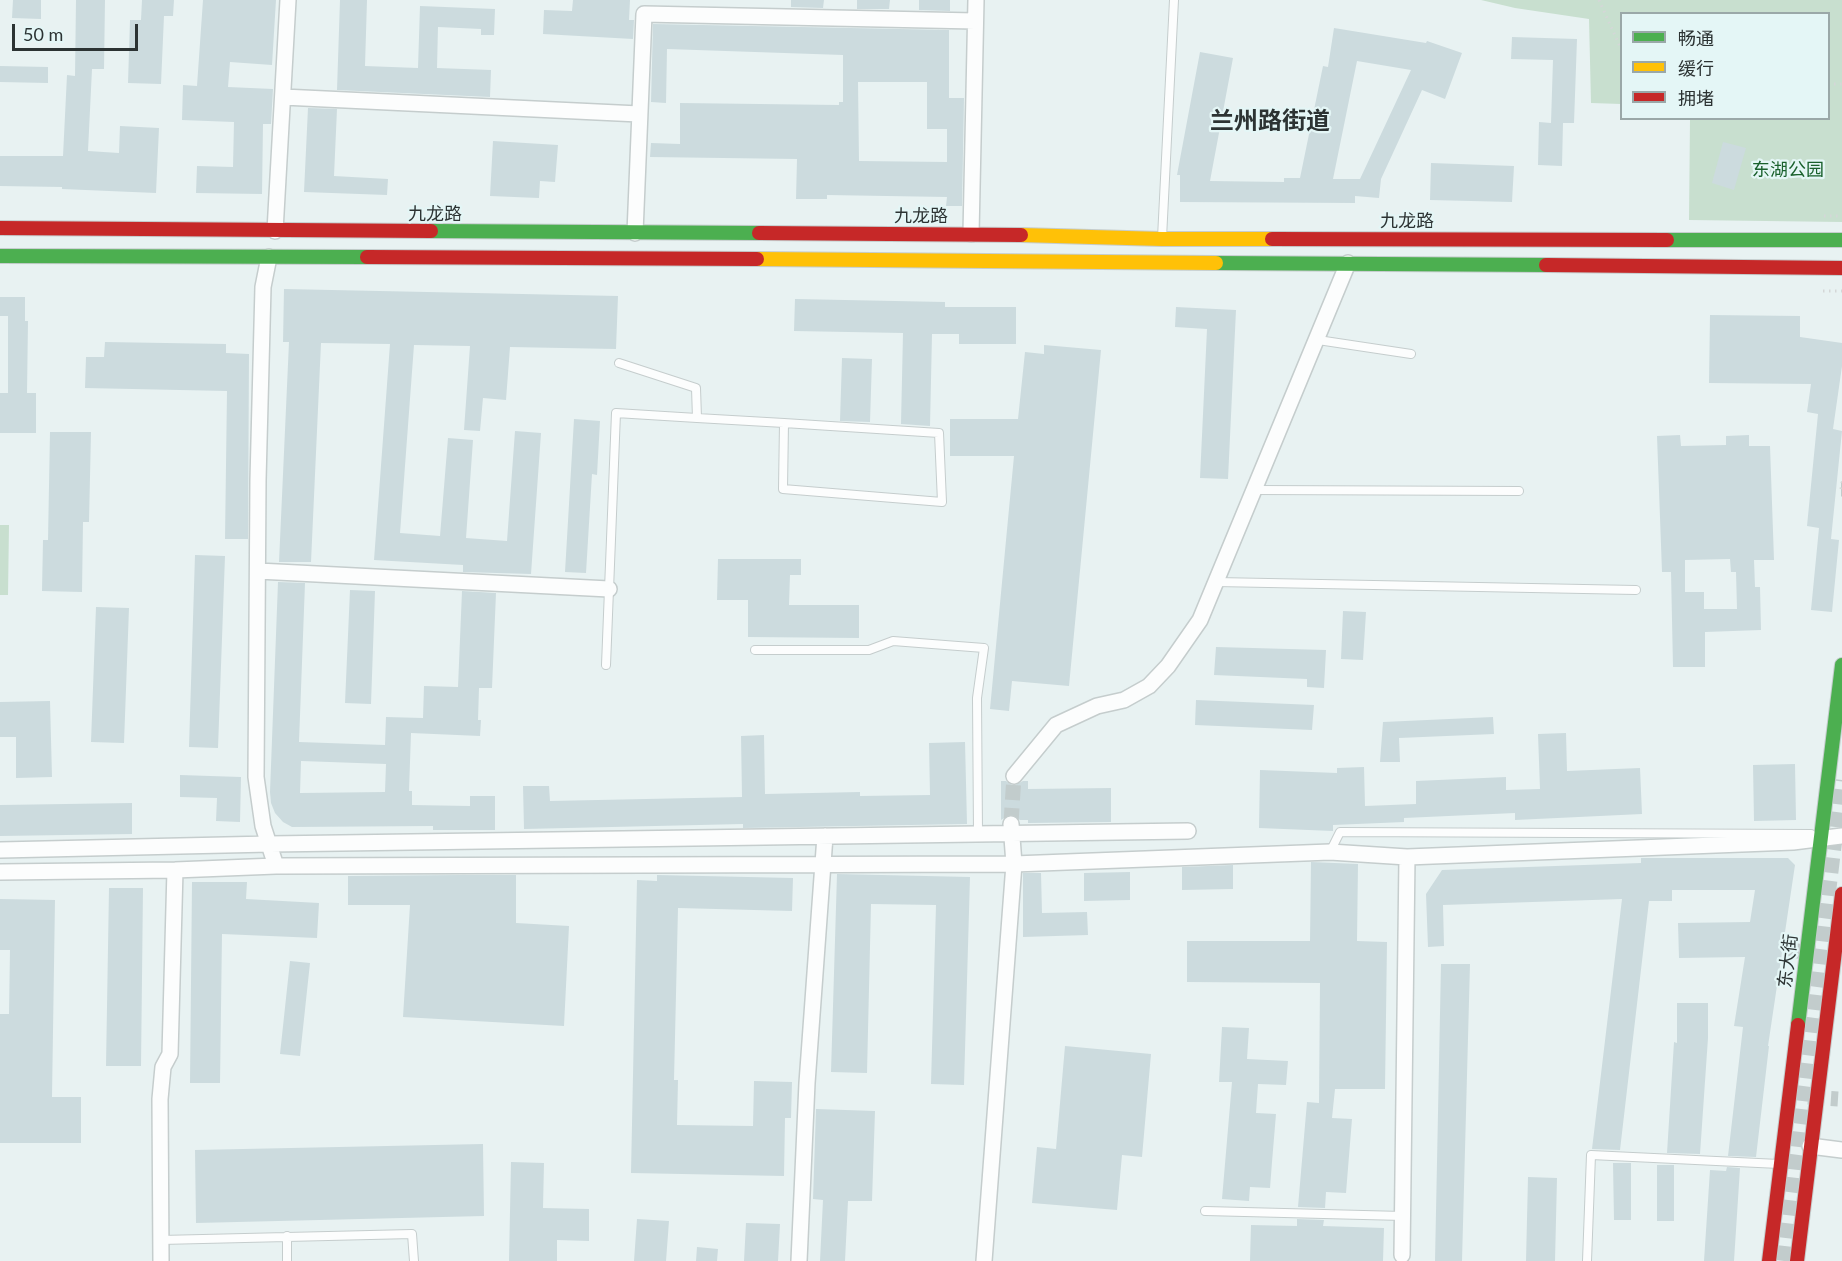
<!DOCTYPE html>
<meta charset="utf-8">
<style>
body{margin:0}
#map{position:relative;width:1842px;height:1261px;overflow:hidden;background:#e8f2f2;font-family:Lato,"Noto Sans SC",sans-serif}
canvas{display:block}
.legend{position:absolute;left:1620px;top:12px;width:210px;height:108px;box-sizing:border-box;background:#e4f6f6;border:2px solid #9aa8a8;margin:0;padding:8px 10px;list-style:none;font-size:18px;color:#2c3333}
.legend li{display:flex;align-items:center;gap:12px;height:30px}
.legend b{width:30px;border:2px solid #9aa8a8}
.scale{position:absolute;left:12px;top:24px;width:126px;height:27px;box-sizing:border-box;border:3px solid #2c3333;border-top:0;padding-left:8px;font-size:18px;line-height:21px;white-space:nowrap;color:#2c3333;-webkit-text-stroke:4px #e4f6f6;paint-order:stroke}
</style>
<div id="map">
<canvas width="1842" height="1261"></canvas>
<ul class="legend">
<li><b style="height:8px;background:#4caf50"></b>畅通</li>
<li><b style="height:8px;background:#ffc107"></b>缓行</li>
<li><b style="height:8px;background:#c62828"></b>拥堵</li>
</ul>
<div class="scale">50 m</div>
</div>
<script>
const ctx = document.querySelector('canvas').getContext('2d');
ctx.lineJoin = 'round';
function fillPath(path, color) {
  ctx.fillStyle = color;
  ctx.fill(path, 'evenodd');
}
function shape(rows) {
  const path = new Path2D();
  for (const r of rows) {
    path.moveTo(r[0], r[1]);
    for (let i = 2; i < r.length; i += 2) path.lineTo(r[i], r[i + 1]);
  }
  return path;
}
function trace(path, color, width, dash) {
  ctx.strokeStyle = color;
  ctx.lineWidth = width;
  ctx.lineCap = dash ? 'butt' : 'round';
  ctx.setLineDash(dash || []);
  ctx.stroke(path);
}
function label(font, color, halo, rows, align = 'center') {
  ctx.font = font + ' Lato,"Noto Sans SC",sans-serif';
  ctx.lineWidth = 4.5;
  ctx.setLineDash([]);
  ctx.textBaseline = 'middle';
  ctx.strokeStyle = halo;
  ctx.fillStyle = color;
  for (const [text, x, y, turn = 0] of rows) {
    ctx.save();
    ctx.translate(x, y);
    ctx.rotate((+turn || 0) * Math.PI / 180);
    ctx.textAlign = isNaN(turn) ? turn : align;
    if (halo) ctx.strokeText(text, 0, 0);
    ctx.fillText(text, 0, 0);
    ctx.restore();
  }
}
fillPath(shape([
 [1481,0,1842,0,1842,222,1689,220,1690,119,1828,118,1828,14,1622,14,1621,104,1591,103,1589,19,1515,8],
 [0,525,9,525,8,595,0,595]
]), '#c8dfcf');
fillPath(shape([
 [13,0,41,0,41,19,12,18],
 [76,0,105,0,104,69,92,69,88,151,119,153,120,126,159,128,156,193,62,189,62,187,0,186,0,156,63,156,67,75,75,76],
 [142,0,174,0,173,16,164,16,161,84,128,83,130,20,141,20],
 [203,0,276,0,272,65,230,62,228,87,273,89,271,124,263,124,262,194,196,193,197,166,233,167,234,122,182,120,183,85,197,86],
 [340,0,367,0,365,66,418,68,420,6,495,9,494,35,481,35,481,29,438,27,437,68,491,70,490,97,337,90],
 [573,0,630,0,629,20,634,20,633,39,543,34,544,10,572,11],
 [791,0,824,0,823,8,791,7],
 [857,0,890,0,889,9,857,9],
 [919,0,950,0,950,11,919,10],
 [653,24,949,30,949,98,964,98,962,206,946,206,947,197,827,195,827,199,796,199,797,159,650,157,651,143,680,144,680,103,839,105,839,102,843,102,843,55,667,49,666,103,651,102],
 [858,82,927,82,927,129,947,129,947,162,859,161],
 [1334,28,1426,43,1427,41,1462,53,1445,99,1422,90,1381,179,1379,198,1355,196,1355,203,1180,202,1180,175,1177,175,1200,52,1233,58,1210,181,1284,182,1284,178,1300,178,1323,66,1328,67],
 [1357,61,1411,70,1360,179,1333,179],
 [1512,37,1577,39,1574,123,1563,123,1562,166,1538,165,1539,122,1551,123,1553,60,1511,59],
 [0,66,48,67,48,83,0,82],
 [308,108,337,109,334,176,388,179,387,195,304,192],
 [493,141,558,145,555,182,540,181,539,198,490,196],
 [1723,142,1746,148,1734,190,1712,183],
 [1431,163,1514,166,1512,202,1430,200],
 [284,289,618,296,616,349,510,347,506,400,483,398,480,431,464,430,470,346,414,345,400,533,440,536,448,438,473,440,466,538,507,541,515,431,541,433,531,574,463,572,463,565,374,560,390,344,321,343,311,562,279,562,289,342,283,342],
 [0,297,25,297,25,321,28,321,27,393,36,393,36,433,0,433,0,393,8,393,8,316,0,316],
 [795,299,945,302,945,307,1016,307,1016,344,959,344,959,334,932,334,930,426,901,424,903,333,794,331],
 [1176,307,1236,310,1228,479,1200,478,1207,329,1175,327],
 [1710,315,1800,316,1800,337,1842,343,1842,366,1833,429,1842,431,1831,539,1839,540,1832,612,1811,610,1819,528,1807,526,1818,414,1807,412,1811,384,1709,383],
 [105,342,226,344,226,353,249,354,248,539,225,539,227,391,85,388,86,357,104,357],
 [1044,345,1101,350,1069,686,1012,681,1009,711,990,709,1014,456,950,456,950,419,1018,419,1025,352,1044,354],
 [842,358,872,359,870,422,840,421],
 [574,419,600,421,597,475,592,474,586,573,565,572],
 [50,432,91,432,89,522,83,522,82,592,42,591,43,540,48,540],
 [1680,435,1681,446,1726,445,1726,436,1749,435,1749,446,1770,446,1774,560,1754,560,1755,587,1760,587,1761,630,1705,632,1705,667,1673,667,1671,572,1662,572,1657,436],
 [1730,559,1731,572,1736,572,1737,609,1704,609,1704,592,1685,592,1685,560],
 [195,555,225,556,218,748,189,747],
 [718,559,801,559,801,575,790,575,789,605,859,605,859,638,748,637,748,600,717,600],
 [278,582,305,583,299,742,385,745,386,717,423,718,424,686,458,687,462,591,496,593,492,688,479,688,478,720,481,720,480,736,411,733,409,791,412,791,412,805,470,806,470,796,495,796,495,830,433,830,433,826,292,827,283,822,275,813,271,803,270,792],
 [301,761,386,764,385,792,300,793],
 [350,590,375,591,371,704,345,703],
 [96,607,129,608,124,743,91,742],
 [1343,611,1366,612,1363,660,1341,659],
 [1216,647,1326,650,1324,688,1307,687,1307,679,1214,675],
 [1196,700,1314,705,1312,730,1195,725],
 [50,701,52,777,16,778,16,737,0,737,0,702],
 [1493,717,1494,734,1399,738,1400,762,1380,762,1383,722],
 [1566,733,1567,771,1640,768,1642,814,1515,820,1515,813,1404,818,1404,822,1333,825,1333,831,1259,828,1260,770,1337,773,1337,768,1364,767,1365,806,1416,804,1416,781,1506,777,1506,790,1540,789,1538,734],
 [764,735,765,794,860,792,860,796,930,795,929,743,965,742,967,824,743,828,743,824,524,829,523,786,549,786,550,801,742,797,741,736],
 [1795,764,1796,820,1754,821,1753,765],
 [180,775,241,777,240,822,216,821,217,798,180,797],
 [1001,781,1006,781,1013,786,1023,781,1028,781,1028,789,1111,788,1111,822,1028,823,1028,820,1020,820,1011,814,1001,820],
 [132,803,132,834,0,836,0,805],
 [1641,858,1788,858,1795,865,1768,1046,1769,1046,1756,1157,1728,1156,1743,1027,1734,1026,1745,957,1679,958,1678,923,1750,922,1755,890,1672,890,1672,901,1649,901,1620,1150,1592,1149,1622,899,1443,905,1444,946,1428,947,1426,894,1442,870,1641,863],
 [1311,862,1358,864,1357,941,1387,942,1385,1089,1335,1089,1332,1118,1352,1119,1346,1193,1326,1192,1325,1208,1298,1207,1307,1102,1319,1103,1320,983,1187,982,1187,941,1310,941],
 [1233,865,1233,889,1182,890,1182,867],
 [1130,872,1130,900,1084,901,1084,873],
 [1023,873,1041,873,1042,913,1087,912,1088,935,1023,937],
 [837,874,970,877,964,1085,931,1084,936,905,871,904,867,1073,831,1072],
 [459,875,516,875,516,923,569,926,564,1026,403,1017,410,905,348,905,348,876],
 [657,875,793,878,792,911,678,908,674,1080,678,1080,677,1125,753,1126,754,1081,792,1082,791,1118,785,1118,784,1176,631,1173,637,880,657,881],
 [192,882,247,882,246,899,319,903,317,938,222,934,220,1083,190,1083],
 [109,888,143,888,141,1066,106,1066],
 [0,899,55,900,52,1097,81,1097,81,1143,0,1143,0,1014,9,1014,10,950,0,950],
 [290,961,310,963,300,1056,280,1054],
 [1441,964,1470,964,1462,1261,1435,1261],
 [1677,1003,1708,1003,1708,1038,1700,1154,1667,1153,1674,1042,1677,1043],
 [1222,1027,1249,1028,1247,1059,1288,1061,1286,1085,1258,1084,1256,1113,1276,1114,1272,1162,1270,1188,1250,1187,1249,1201,1222,1199,1232,1082,1219,1082],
 [1065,1046,1151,1054,1142,1157,1122,1155,1117,1210,1032,1203,1037,1147,1056,1149],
 [816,1109,875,1111,872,1201,848,1201,845,1261,820,1261,823,1200,813,1199],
 [483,1144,484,1216,196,1223,195,1150],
 [511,1162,544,1163,543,1208,589,1209,589,1241,557,1240,557,1261,509,1261],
 [1613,1163,1631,1163,1631,1220,1614,1220],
 [1657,1165,1674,1165,1674,1221,1657,1221],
 [1727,1167,1740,1168,1734,1261,1704,1261,1710,1170,1726,1171],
 [1528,1177,1557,1178,1555,1261,1526,1261],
 [637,1219,669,1221,666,1261,634,1261],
 [1297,1219,1324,1220,1323,1226,1384,1228,1383,1261,1250,1261,1251,1225,1297,1226],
 [746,1223,780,1224,778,1261,744,1261],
 [697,1247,718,1249,717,1261,696,1261]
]), '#ccdbde');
trace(shape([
 [1841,489,1842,489],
 [1011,823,1014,776],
 [1788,950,1815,953],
 [1808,1097,1838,1099],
 [1784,1261,1842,780]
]), '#c2cccc', 15, [15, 8]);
const lane = shape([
 [1162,238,1174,0],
 [1318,340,1411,354],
 [619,363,696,388,697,418],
 [1255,490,1519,491],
 [1216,582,1636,590],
 [755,650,869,650,893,641,984,648,977,698,978,833],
 [606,665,616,413,697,418,784,423,939,433,942,502,783,489,784,423],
 [1330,852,1340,832,1811,834],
 [1205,1211,1403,1216],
 [161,1240,412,1234,414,1261],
 [287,1261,287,1236],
 [1587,1261,1591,1155,1779,1164]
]);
const street = shape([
 [283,97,639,114],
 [275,231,288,0],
 [635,233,644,14,975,21],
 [971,234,976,0],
 [269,257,263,287,258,480,256,777,263,826,276,866],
 [258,571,609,589],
 [1014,776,1056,725,1097,706,1124,700,1149,686,1168,666,1200,620,1348,263],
 [0,850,270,844,1188,831],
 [0,872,175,870,276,866,1014,864,1330,852,1407,857,1793,842,1842,836],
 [1810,1146,1842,1150],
 [1402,1255,1407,857],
 [161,1261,160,1099,163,1067,170,1054,175,870],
 [799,1261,807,1083,825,836],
 [984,1261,1014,864,1011,824]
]);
const fast = shape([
 [431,231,759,233],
 [1667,240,1842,240],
 [0,256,367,257],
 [1216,263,1546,265],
 [1798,1025,1842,665]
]);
const slow = shape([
 [1021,235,1162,239,1272,239],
 [757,259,1216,263]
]);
const jam = shape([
 [0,228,431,231],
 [759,233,1021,235],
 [1272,239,1667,240],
 [367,257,757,259],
 [1546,265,1842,268],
 [1769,1261,1798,1025],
 [1797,1261,1842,894]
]);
trace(lane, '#c5cdcd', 10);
trace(street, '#c5cdcd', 18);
trace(fast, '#c5cdcd', 16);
trace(slow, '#c5cdcd', 16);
trace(jam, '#c5cdcd', 16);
trace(shape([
 [1599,0,1622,51],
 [1828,84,1842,84],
 [1824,216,1842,216],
 [1823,291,1842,291],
 [1841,489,1842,482]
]), '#d4d7d7', 3, [1.5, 4.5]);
trace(lane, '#fcfdfd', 8);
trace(street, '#fcfdfd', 15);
trace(fast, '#4caf50', 14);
trace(slow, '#ffc107', 14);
trace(jam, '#c62828', 14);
label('18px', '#1a612d', '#e4f6f6', [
 ["东湖公园",1788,170]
]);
label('18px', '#2c3333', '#e4f6f6', [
 ["九龙路",435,214],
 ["九龙路",921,216],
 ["九龙路",1407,221],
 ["东大街",1788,961,-83]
]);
label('bold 24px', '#2c3333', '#e4f6f6', [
 ["兰州路街道",1270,121]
]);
</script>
